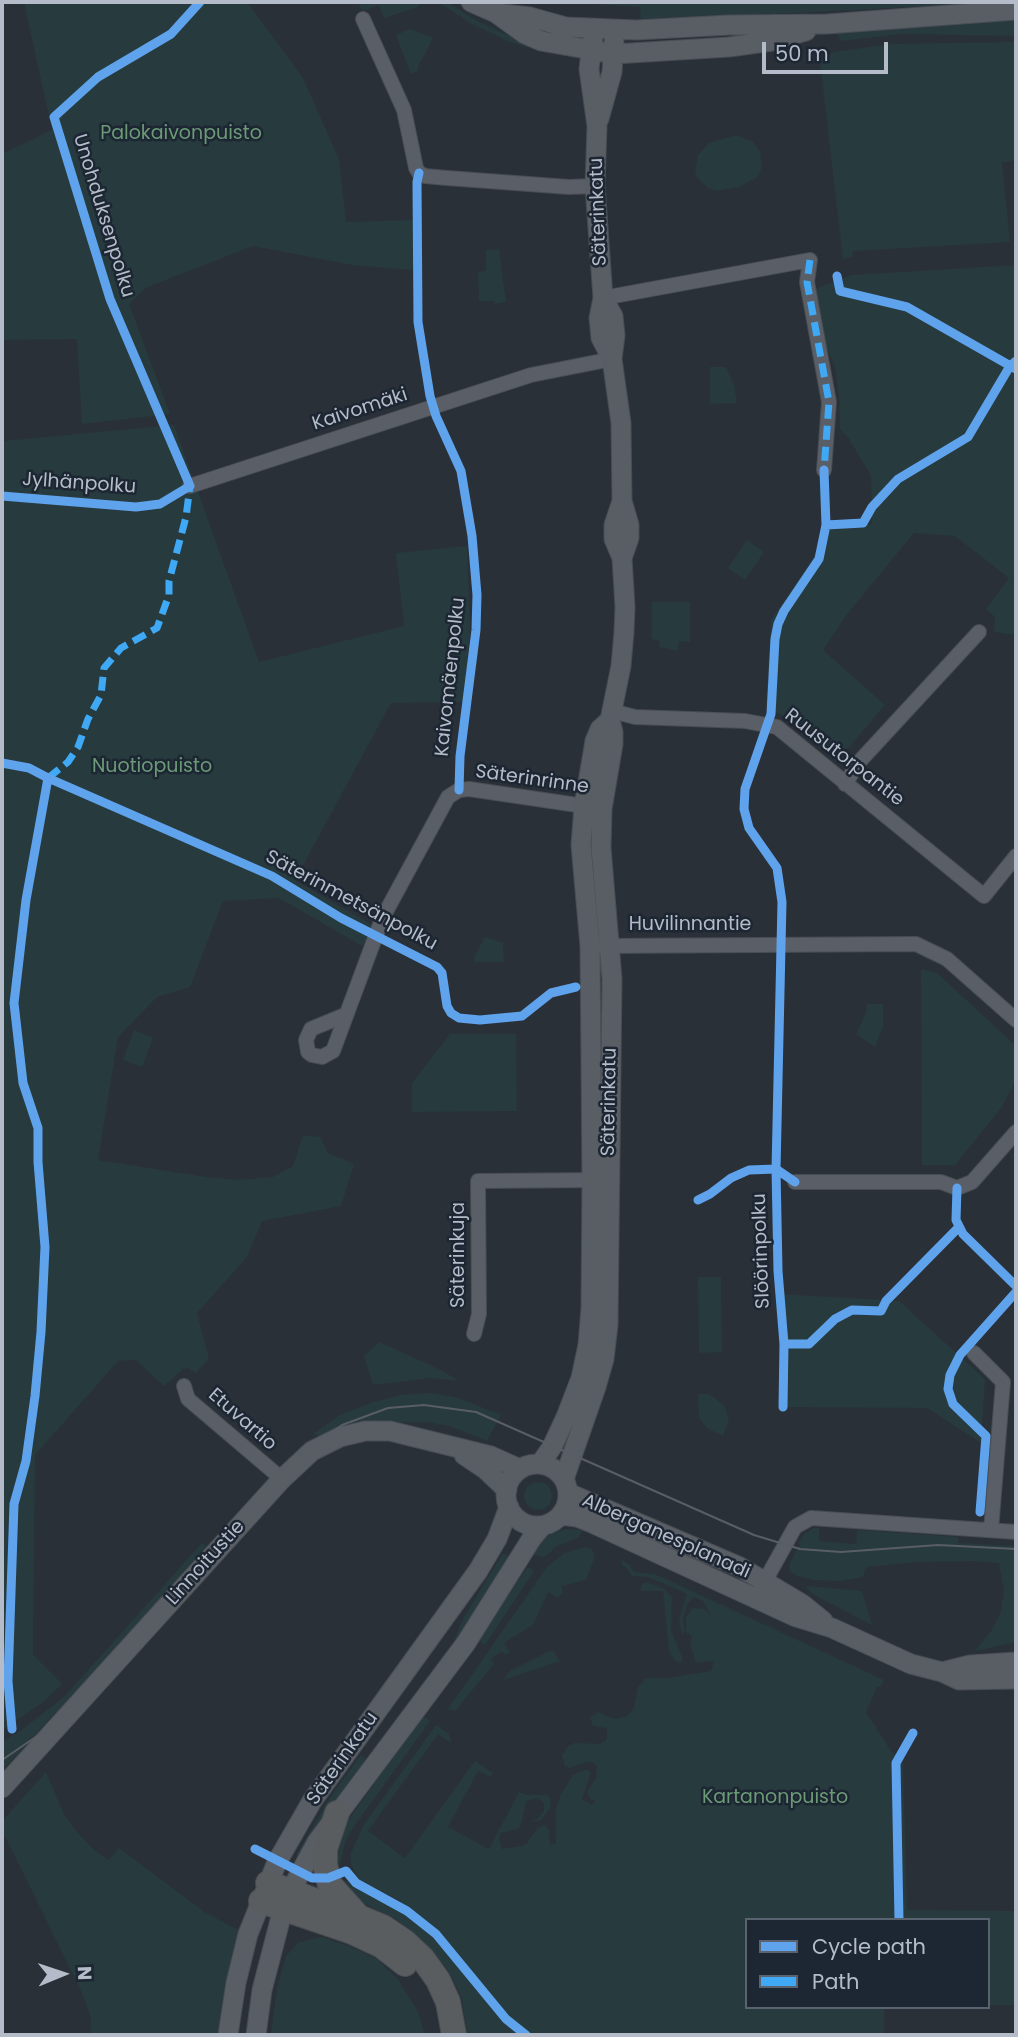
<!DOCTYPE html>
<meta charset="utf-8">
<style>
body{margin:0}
#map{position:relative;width:1018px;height:2037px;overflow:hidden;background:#2a3038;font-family:Poppins,sans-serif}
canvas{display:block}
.frame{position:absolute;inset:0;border:4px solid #b4bcc9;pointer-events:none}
.legend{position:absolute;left:745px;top:1918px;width:245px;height:91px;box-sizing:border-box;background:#1d2633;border:2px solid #59626f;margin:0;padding:9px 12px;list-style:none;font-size:21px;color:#b4bcc9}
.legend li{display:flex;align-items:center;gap:14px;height:35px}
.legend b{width:35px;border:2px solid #59626f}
.north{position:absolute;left:28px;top:1939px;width:70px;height:70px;-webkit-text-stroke:5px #1d2633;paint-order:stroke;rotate:88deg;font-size:19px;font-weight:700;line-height:28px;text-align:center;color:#b4bcc9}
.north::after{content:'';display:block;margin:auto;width:24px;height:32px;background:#b4bcc9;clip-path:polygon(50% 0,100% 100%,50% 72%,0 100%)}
.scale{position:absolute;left:762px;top:42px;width:126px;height:32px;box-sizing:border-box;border:4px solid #b4bcc9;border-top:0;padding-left:9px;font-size:21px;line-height:24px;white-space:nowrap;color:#b4bcc9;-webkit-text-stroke:5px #1d2633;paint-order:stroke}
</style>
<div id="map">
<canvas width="1018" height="2037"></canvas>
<div class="frame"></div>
<ul class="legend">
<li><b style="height:9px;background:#60a3ed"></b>Cycle path</li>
<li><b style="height:9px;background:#3fa9f5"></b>Path</li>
</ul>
<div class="north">N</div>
<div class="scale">50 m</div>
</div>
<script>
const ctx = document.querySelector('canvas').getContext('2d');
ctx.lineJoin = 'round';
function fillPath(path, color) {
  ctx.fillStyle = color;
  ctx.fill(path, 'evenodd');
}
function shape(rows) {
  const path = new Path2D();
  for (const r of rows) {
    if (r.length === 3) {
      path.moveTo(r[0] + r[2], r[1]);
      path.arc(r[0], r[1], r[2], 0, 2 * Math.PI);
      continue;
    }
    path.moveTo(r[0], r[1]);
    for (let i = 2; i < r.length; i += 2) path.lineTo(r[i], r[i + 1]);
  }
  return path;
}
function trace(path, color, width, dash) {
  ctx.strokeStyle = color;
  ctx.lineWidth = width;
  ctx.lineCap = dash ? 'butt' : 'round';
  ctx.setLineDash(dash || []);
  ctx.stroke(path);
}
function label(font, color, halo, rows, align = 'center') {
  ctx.font = font + ' Poppins,sans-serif';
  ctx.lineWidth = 5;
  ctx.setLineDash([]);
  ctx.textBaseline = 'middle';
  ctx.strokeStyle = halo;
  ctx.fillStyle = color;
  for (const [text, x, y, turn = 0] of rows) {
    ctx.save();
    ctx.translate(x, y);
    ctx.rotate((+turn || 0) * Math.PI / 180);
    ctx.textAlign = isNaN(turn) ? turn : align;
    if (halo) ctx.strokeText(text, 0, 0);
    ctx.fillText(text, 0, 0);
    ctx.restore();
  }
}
fillPath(shape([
 [24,2,247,2,303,78,339,159,346,222,413,220,413,270,352,265,253,246,145,288,129,304,170,414,82,424,77,339,2,340,2,154,52,130],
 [357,2,422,2,418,7,384,18,379,5,363,11],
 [438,2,447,2,477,21,507,35,548,47,547,53,510,42,470,23],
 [563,2,1007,2,641,21,640,7],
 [985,21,1016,21,1016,36,901,34,840,41,839,36,834,33],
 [410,29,433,38,418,67,418,71,411,74,396,35],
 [1016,42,1016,160,1002,163,1010,242,853,251,852,257,843,259,820,61,833,52,892,44],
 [736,135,753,142,760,151,762,167,758,177,739,187,717,191,708,188,698,178,695,172,698,155,709,143],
 [499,249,506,302,495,304,494,301,479,301,478,272,486,271,486,250],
 [1016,265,1016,635,994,632,995,617,986,609,1009,578,955,536,914,533,848,613,823,650,885,705,850,746,835,758,793,723,766,705,771,620,814,557,823,529,872,524,871,476,848,437,840,429,839,395,835,367,824,341,813,290,851,275],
 [710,367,726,367,734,385,737,403,710,404],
 [174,425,259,662,404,626,396,553,467,546,470,630,464,702,391,703,295,880,374,926,362,946,279,898,223,901,190,987,157,997,118,1037,98,1160,206,1177,239,1180,273,1177,293,1166,303,1135,320,1137,328,1153,354,1164,341,1206,262,1221,247,1257,197,1313,209,1359,196,1373,188,1368,183,1369,164,1386,136,1360,118,1361,35,1455,33,1655,62,1684,41,1704,2,1730,2,441],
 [747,540,764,552,745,580,728,568],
 [652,602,690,602,690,642,679,641,678,651,659,647,660,641,652,639],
 [485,937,503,943,504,962,475,962,474,957],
 [921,969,937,973,1016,1046,1016,1080,1002,1107,955,1165,922,1165],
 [867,1004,883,1004,883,1026,875,1047,856,1034,866,1013],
 [134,1030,153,1038,142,1067,123,1060],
 [450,1034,516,1034,517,1111,412,1112,412,1083],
 [698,1277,721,1277,722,1352,699,1353],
 [780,1294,899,1301,985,1379,981,1443,927,1408,783,1407,784,1344],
 [379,1342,443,1371,459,1381,431,1378,373,1385,364,1356],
 [431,1393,459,1398,501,1415,487,1441,450,1426,425,1422,365,1423,320,1436,313,1434,340,1415,373,1402,401,1395],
 [698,1394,709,1394,724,1405,729,1420,723,1436,707,1428,699,1418],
 [538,1496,14],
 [813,1528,819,1528,819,1541,856,1544,857,1530,958,1537,958,1543,1016,1546,1016,1642,975,1651,991,1631,1001,1612,1004,1590,999,1563,972,1561,916,1562,866,1567,863,1577,840,1581,815,1580,797,1576,790,1571,789,1564,800,1544,798,1543,805,1533],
 [567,1529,583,1530,579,1537,556,1547,547,1555,542,1557,534,1555,543,1540,551,1533],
 [202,1543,207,1547,58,1713,56,1712,2,1771,2,1742,20,1731,64,1697],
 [586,1547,592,1549,595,1557,586,1580,561,1586,563,1592,558,1598,548,1592,533,1625,504,1643,510,1652,505,1655,502,1651,491,1659,494,1664,455,1711,448,1709,547,1567,564,1553],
 [503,1553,516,1560,458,1640,455,1638,464,1617],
 [622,1560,630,1565,634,1572,655,1574,884,1680,880,1687,877,1687,866,1712,891,1751,903,1763,907,1910,1016,1911,1016,2005,988,2005,988,1920,747,1920,747,2007,884,2007,884,2033,851,2033,848,2035,467,2035,462,1998,449,1972,433,1952,421,1939,394,1918,357,1900,339,1881,346,1881,361,1891,398,1908,401,1901,359,1880,351,1864,351,1853,363,1826,436,1725,449,1734,451,1743,438,1734,368,1831,405,1858,475,1761,493,1773,491,1777,478,1771,448,1827,489,1849,519,1792,527,1795,547,1795,551,1799,550,1808,541,1820,533,1822,531,1821,536,1820,544,1811,544,1803,537,1798,526,1801,521,1825,518,1829,501,1833,499,1838,502,1849,522,1846,527,1843,538,1828,544,1825,549,1829,550,1845,556,1844,556,1809,560,1796,573,1775,585,1770,589,1770,591,1773,582,1799,593,1805,595,1800,590,1799,587,1792,596,1778,597,1767,595,1763,586,1762,570,1768,565,1766,562,1756,568,1746,574,1743,600,1744,607,1739,607,1728,593,1726,590,1717,598,1712,614,1719,627,1716,634,1708,638,1687,646,1678,667,1678,711,1671,714,1661,696,1663,690,1643,692,1636,686,1631,686,1617,693,1608,704,1609,711,1616,703,1601,694,1597,687,1604,683,1619,685,1631,682,1635,679,1619,687,1594,648,1577,632,1576,626,1567,622,1565],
 [528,1567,534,1571,485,1645,479,1640,496,1611],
 [647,1582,664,1589,672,1597,671,1631,682,1656,682,1663,675,1661,669,1650,663,1591,640,1591,642,1585],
 [808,1586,862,1591,872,1625,816,1596,806,1588],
 [550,1651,554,1652,560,1661,503,1680,511,1670],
 [425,1717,430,1721,351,1831,345,1842,340,1865,337,1868,336,1857,345,1825,421,1718],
 [361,1755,365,1759,361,1772,304,1859,296,1855,331,1796],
 [46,1772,64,1814,76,1831,94,1850,109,1860,119,1848,206,1913,244,1933,223,2035,90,2035,91,2018,82,1993,6,1838,2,1835,2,1821],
 [322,1937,351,1947,377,1959,398,1979,418,2012,425,2035,271,2035,277,1988,286,1956,299,1942]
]), '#273a3e');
const street = shape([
 [363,19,404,110,416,168,419,173,425,176,447,178,569,187,595,186],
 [603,298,810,260,807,282,829,402,824,470],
 [190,486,531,375,612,359],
 [612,711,635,717,745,721,777,727,984,896,1016,856],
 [845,784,859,762,979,632],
 [602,946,916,944,947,959,1016,1020],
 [345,1015,311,1029,306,1040,308,1052,312,1055,322,1057,333,1051,382,919,448,797,459,790,469,789,591,807],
 [795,1182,941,1182,957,1188,972,1182,1016,1132],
 [474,1334,479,1314,478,1181,601,1180],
 [974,1353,1003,1382,991,1530],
 [184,1386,188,1399,282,1479],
 [760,1590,795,1527,811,1518,1016,1532]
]);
const secondary = shape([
 [471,2,496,13,525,34,541,41,614,54,729,47,772,41,806,31],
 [496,13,530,17,566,27,636,30,729,25,827,24,1016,10],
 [593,37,589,69,597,126,595,186,603,298,599,318,601,338,612,359],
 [599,119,612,72,614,42],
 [603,298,613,316,615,335,612,359,621,423,622,501,629,525,629,538,622,558],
 [464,1455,485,1469,507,1490],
 [540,1464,552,1447,566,1417,581,1378,588,1345,591,1308,592,1180,590,946,581,845,584,806,595,741,600,729,610,720],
 [537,1495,31],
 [564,1479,596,1387,604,1359,608,1325,612,979,601,848,602,809,613,744,613,732,610,720,621,666,624,632,625,607,622,558,614,539,614,525,622,501],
 [568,1493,740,1567,802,1604,823,1621],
 [561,1515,577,1517,592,1523,796,1617,832,1628,911,1664,942,1672,959,1680,1016,1679],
 [942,1672,970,1665,1016,1662],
 [2,1788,282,1479,312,1451,340,1437,365,1431,390,1431,491,1456,520,1469],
 [228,2035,236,1983,248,1934,277,1862,312,1801,478,1571,497,1539,509,1507],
 [256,2035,262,1990,283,1909,290,1892,317,1842,466,1643,532,1538,542,1526]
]);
const highway = shape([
 [337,1813,325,1849,325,1865,330,1885,356,1914],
 [268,1883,359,1917,383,1927,405,1942,423,1959,438,1980,448,2002,454,2035],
 [261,1901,352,1932,382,1946,405,1964]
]);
trace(street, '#484c53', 16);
trace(secondary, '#484c53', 21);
trace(highway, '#474c53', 26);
trace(street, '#5a5e66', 14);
trace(secondary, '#595d64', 19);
trace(highway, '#5a5d60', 24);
trace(shape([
 [2,1760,43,1732,75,1703,300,1455,342,1425,388,1408,424,1405,476,1412,754,1535,800,1549,841,1552,938,1545,1016,1549]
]), '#595d64', 2);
trace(shape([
 [810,260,807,282,829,402,824,470],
 [48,778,68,762,78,747,88,719,101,695,104,668,121,648,157,628,169,595,169,581,186,517,190,486]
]), '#3fa9f5', 7, [14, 7]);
trace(shape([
 [419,173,417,182,418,322,430,396,436,416,461,471,472,536,477,595,476,630,460,756,459,790],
 [837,276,840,291,907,307,1016,369],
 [2,496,136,507,160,504,190,486,110,299,54,117,98,77,171,34,200,2],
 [826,525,863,523,872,507,898,479,968,437,1010,366,1016,361],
 [2,763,29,768,48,778,272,876,341,918,437,967,442,973,447,1006,451,1013,459,1018,480,1020,522,1016,551,993,576,987],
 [957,1188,956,1220,963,1234,1016,1286],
 [698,1200,710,1194,731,1178,749,1170,776,1169,795,1182],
 [784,1344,809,1344,835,1319,852,1310,881,1311,886,1301,959,1227],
 [783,1407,784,1344,778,1271,776,1169,782,902,777,868,749,828,744,809,745,789,771,714,775,639,778,624,784,611,819,559,826,525,824,470],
 [980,1512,986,1436,953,1404,948,1389,950,1375,960,1355,1016,1292],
 [12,1729,8,1681,14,1504,26,1461,35,1396,41,1332,45,1247,38,1162,38,1128,23,1083,14,1003,26,900,48,778],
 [255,1849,312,1878,328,1878,346,1871,356,1883,407,1911,436,1934,506,2019,526,2035],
 [899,1920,896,1763,913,1733]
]), '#60a3ed', 9);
label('19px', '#6b9a76', '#1d2633', [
 ["Palokaivonpuisto",181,134],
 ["Nuotiopuisto",152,767],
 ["Kartanonpuisto",775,1798]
]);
label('19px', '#b4bcc9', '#1d2633', [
 ["Säterinkatu",599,212,-92],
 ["Unohduksenpolku",103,216,73],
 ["Kaivomäki",360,410,-18],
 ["Jylhänpolku",79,484,4],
 ["Kaivomäenpolku",451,677,-84],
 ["Ruusutorpantie",844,758,38],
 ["Säterinrinne",532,780,8],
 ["Säterinmetsänpolku",351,901,28],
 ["Huvilinnantie",690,925],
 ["Säterinkatu",610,1102,-89],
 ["Slöörinpolku",762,1251,-92],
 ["Säterinkuja",459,1255,-90],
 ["Etuvartio",242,1420,41],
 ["Alberganesplanadi",666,1537,24],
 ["Linnoitustie",206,1563,-48],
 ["Säterinkatu",343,1759,-55]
]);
</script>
